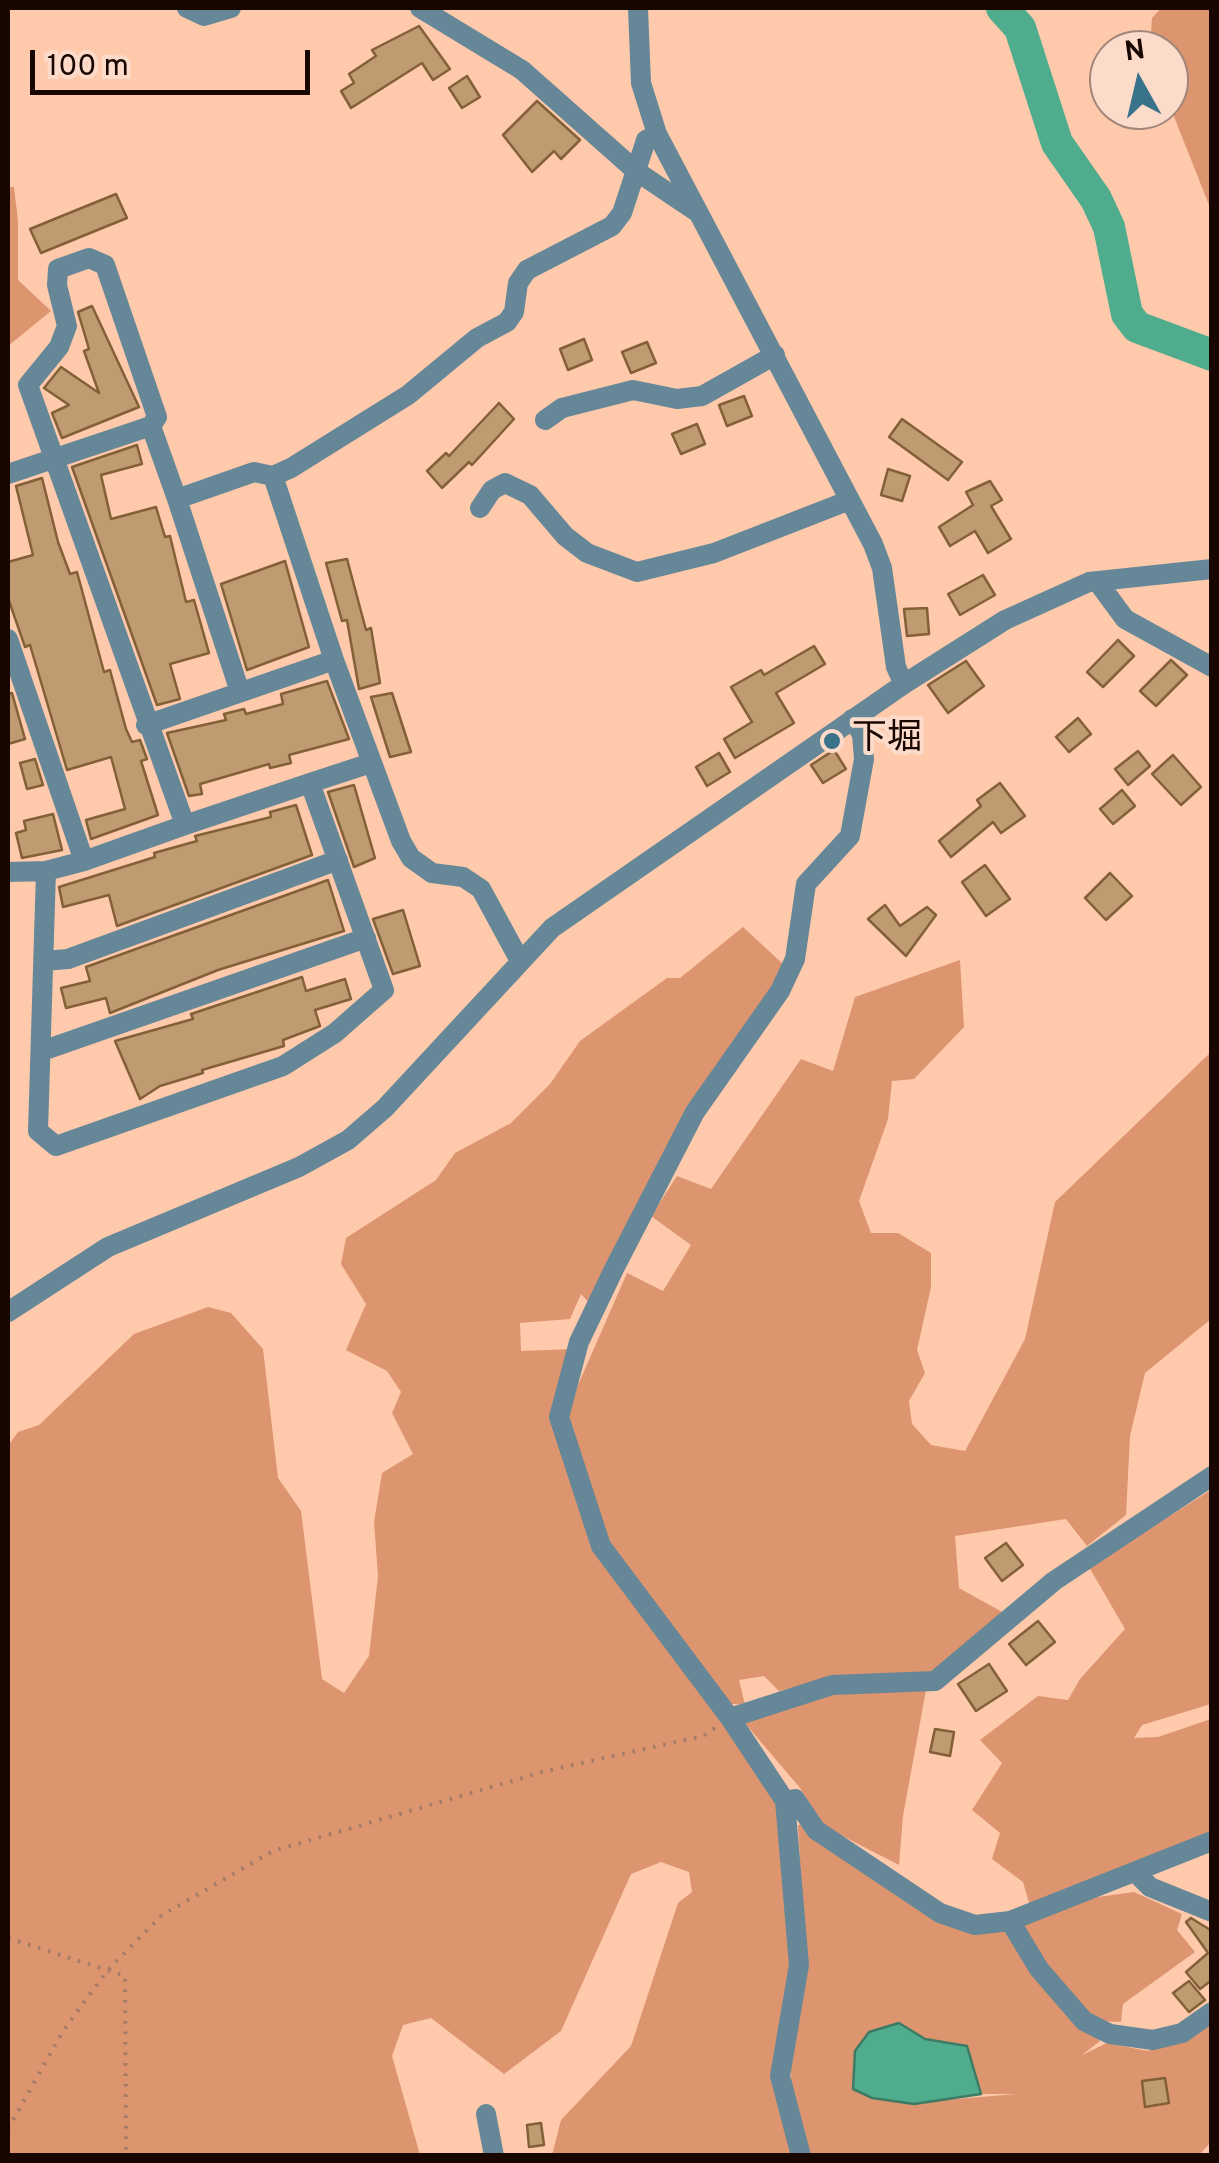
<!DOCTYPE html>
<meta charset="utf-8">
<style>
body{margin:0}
#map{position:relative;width:1219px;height:2163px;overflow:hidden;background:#ffc9ac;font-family:Overpass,sans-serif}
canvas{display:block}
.frame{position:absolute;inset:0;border:10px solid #180701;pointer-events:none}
.north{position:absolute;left:1089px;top:30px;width:100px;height:100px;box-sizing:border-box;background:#fddbca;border:2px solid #a1867a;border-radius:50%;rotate:352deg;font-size:28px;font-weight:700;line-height:40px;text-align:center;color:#180701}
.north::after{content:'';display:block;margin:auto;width:35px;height:45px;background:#38728b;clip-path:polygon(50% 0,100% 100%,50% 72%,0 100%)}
.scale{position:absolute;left:30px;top:50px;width:280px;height:45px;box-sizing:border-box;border:5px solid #180701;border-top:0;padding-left:12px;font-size:30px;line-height:35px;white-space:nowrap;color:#180701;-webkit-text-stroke:8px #fddbca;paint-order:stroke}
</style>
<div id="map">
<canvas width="1219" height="2163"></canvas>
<div class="frame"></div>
<div class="north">N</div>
<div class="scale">100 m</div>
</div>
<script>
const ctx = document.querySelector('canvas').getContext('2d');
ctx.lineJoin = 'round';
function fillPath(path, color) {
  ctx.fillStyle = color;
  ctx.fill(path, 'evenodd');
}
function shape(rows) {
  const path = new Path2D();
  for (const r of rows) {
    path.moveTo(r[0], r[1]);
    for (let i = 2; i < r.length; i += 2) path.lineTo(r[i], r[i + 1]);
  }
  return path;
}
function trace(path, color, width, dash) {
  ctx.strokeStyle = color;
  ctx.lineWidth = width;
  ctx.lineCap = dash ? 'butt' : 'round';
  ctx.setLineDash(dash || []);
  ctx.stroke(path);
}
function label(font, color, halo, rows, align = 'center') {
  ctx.font = font + ' Overpass,"Noto Sans JP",sans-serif';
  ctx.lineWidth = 8;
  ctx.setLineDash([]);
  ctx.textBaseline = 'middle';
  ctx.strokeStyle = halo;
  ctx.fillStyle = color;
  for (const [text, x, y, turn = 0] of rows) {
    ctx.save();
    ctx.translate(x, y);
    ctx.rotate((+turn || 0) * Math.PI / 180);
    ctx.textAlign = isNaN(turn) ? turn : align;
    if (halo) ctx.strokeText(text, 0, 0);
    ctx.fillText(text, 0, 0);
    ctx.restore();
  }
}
fillPath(shape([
 [1161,8,1211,8,1211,210,1169,104,1169,50,1150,50,1152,18],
 [8,187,14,187,18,221,18,280,51,311,8,346],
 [743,927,784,965,589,1303,581,1294,570,1319,520,1323,521,1351,572,1349,552,1416,594,1549,778,1800,791,1974,771,2072,795,2155,552,2155,561,2120,631,2046,678,1903,692,1892,689,1872,661,1862,631,1874,561,2031,504,2074,431,2018,403,2025,392,2056,420,2155,8,2156,8,1446,18,1432,39,1425,134,1334,208,1307,231,1313,263,1349,278,1478,301,1511,322,1679,344,1693,369,1656,378,1576,374,1522,382,1473,413,1454,392,1413,401,1392,387,1371,346,1350,366,1304,341,1264,346,1238,436,1180,455,1153,511,1123,550,1084,580,1041,667,978,680,978],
 [960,960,964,1027,914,1079,892,1081,888,1119,859,1201,871,1233,898,1233,931,1253,931,1287,917,1350,925,1373,909,1401,912,1424,931,1445,965,1451,1025,1339,1055,1202,1211,1052,1211,1319,1145,1373,1130,1436,1126,1515,1087,1546,1066,1519,955,1536,959,1588,1002,1612,935,1676,829,1680,779,1691,764,1676,739,1680,745,1705,722,1703,605,1542,564,1417,627,1273,663,1291,691,1245,651,1216,677,1176,711,1189,801,1059,833,1071,855,997],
 [1211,1490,1211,1704,1142,1725,1134,1738,1158,1737,1211,1719,1211,1834,1030,1906,1023,1882,992,1859,1000,1833,972,1810,1002,1763,980,1740,1038,1696,1068,1700,1080,1679,1125,1629,1089,1567],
 [926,1690,903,1816,899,1865,823,1826,800,1788,743,1721,834,1693],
 [804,1824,939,1919,1005,1929,1100,2041,1082,2055,1107,2043,1148,2051,1211,2016,1211,2142,1198,2156,808,2155,791,2093,791,2068,805,1954,798,1825],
 [899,2023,925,2039,967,2046,981,2094,1016,2094,909,2103],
 [1134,1892,1182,1914,1177,1930,1195,1952,1123,2004,1121,2022,1095,2021,1041,1964,1022,1921,1077,1900]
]), '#dc956f');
const water = shape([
 [899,2023,925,2039,967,2046,981,2094,914,2104,872,2098,853,2089,855,2051,869,2032,899,2023]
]);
fillPath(water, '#4fad8e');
trace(water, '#3e7b64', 2.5);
trace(shape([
 [1002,8,1020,28,1057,143,1096,199,1109,227,1127,314,1137,327,1212,355]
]), '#4fad8e', 32);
const building = shape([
 [419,26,450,69,433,80,422,63,351,108,341,91,354,83,349,74,376,56,372,50,419,26],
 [467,76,480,97,462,108,449,88,467,76],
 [537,101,580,140,561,159,554,151,532,172,503,135,537,101],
 [116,194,127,218,41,253,30,229,116,194],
 [92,306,139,407,62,438,52,413,69,405,44,388,61,367,99,393,84,351,89,349,78,312,92,306],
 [584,339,592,360,568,370,560,349,584,339],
 [647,342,656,363,631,373,622,352,647,342],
 [744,396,752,416,727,426,719,405,744,396],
 [499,403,514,419,472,465,469,462,442,488,427,471,446,453,449,456,499,403],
 [902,419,962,462,948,480,889,437,902,419],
 [697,424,705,444,681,454,672,434,697,424],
 [137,445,142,464,101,475,111,519,156,507,165,537,170,536,186,602,194,600,209,653,170,664,180,699,157,705,72,467,137,445],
 [888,469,910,476,902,501,881,495,888,469],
 [42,478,58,542,70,574,77,572,104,672,110,670,126,729,132,742,140,740,147,759,141,761,158,815,91,839,86,820,125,809,111,757,67,770,30,645,25,647,8,598,8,562,33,555,16,486,42,478],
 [990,481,1002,500,991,506,1011,539,988,553,975,531,950,546,939,527,973,505,966,492,990,481],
 [347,559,366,630,371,628,380,683,359,689,347,620,342,621,326,563,347,559],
 [285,561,309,647,247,670,221,584,285,561],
 [983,575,995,595,960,615,948,594,983,575],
 [927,608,929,634,907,636,904,609,927,608],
 [1118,640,1134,656,1103,687,1087,672,1118,640],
 [814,646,825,664,776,693,794,723,735,758,724,739,752,722,731,687,761,670,764,675,814,646],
 [1171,660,1187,675,1156,706,1140,691,1171,660],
 [966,661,984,686,948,713,928,685,966,661],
 [327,681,349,739,289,755,291,763,270,768,269,764,200,784,202,794,189,796,167,733,226,720,224,714,244,709,246,714,283,704,281,694,327,681],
 [12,693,25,739,8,744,8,694,12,693],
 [392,693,411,752,390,757,371,697,392,693],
 [1078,718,1091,734,1069,752,1056,737,1078,718],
 [834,750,846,769,823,783,811,765,834,750],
 [1138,751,1150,766,1128,785,1115,769,1138,751],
 [719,753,730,772,707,786,696,767,719,753],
 [1173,755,1201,787,1181,805,1152,774,1173,755],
 [35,759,43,785,27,789,20,763,35,759],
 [1000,783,1025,816,1001,833,993,822,951,857,939,841,981,806,977,800,1000,783],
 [354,785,375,858,354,867,328,792,354,785],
 [1122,790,1135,806,1113,824,1100,809,1122,790],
 [296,805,312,855,117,926,109,895,63,907,59,887,155,857,154,853,197,841,195,836,271,817,270,812,296,805],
 [53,814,62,850,22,858,16,833,26,830,24,821,53,814],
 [985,865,1010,899,986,916,962,882,985,865],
 [1110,873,1132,896,1106,920,1085,898,1110,873],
 [328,880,344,931,218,970,110,1013,106,998,66,1008,61,988,90,981,86,967,328,880],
 [885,905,900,926,927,907,936,915,906,956,868,919,885,905],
 [403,910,420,966,393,974,373,919,403,910],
 [302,977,306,991,345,979,351,999,315,1010,320,1026,283,1040,284,1046,202,1070,203,1073,160,1086,140,1099,115,1041,193,1019,191,1014,302,977],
 [1006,1543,1023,1565,1002,1581,985,1558,1006,1543],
 [1038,1621,1055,1642,1026,1665,1009,1644,1038,1621],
 [989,1664,1007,1691,976,1711,958,1684,989,1664],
 [935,1729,954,1732,950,1756,930,1752,935,1729],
 [1191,1918,1212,1931,1212,1980,1200,1989,1186,1972,1208,1953,1186,1922,1191,1918],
 [1189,1981,1205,2000,1189,2012,1173,1993,1189,1981],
 [1165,2078,1169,2103,1145,2107,1142,2081,1165,2078],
 [541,2123,544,2145,529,2147,527,2125,541,2123]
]);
fillPath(building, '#c09a70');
trace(building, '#836037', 2.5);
trace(shape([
 [8,1938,125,1976,126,2156],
 [8,2129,63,2031,107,1971,162,1915,273,1851,546,1771,703,1736,716,1727]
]), '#a37b68', 4, [2.5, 8]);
trace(shape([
 [187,8,204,16,231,8],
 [420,8,522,70,636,171,697,212],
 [638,8,641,83,657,134,873,544,882,568,896,667,904,684],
 [545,420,562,408,633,390,677,399,702,396,775,355],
 [151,426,157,417,105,265,89,258,58,269,57,285,67,326,59,347,28,385,185,825],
 [8,474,151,426,177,499,254,472,273,476,291,468,408,395,477,338,507,322,514,312,518,283,527,270,612,226,622,213,646,140,657,134],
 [273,476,334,660,401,841,411,858,432,873,463,877,481,889,519,959],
 [177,499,240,692],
 [480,508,492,490,505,483,530,495,565,536,587,553,637,572,714,553,850,500],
 [1097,581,1125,619,1212,667],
 [8,639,84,861],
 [146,725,334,660],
 [310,783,384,990,335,1033,283,1066,56,1146,38,1131,46,871,84,861,185,825,310,783,371,763],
 [8,872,46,871],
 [44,961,68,959,338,860],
 [42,1051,366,938],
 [8,1312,108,1247,299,1167,348,1140,385,1108,552,928,904,684,1005,620,1089,582,1212,569],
 [730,1718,832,1685,935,1681,1054,1581,1212,1476],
 [785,1801,795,1799,816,1830,940,1913,975,1925,1010,1921,1212,1841],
 [1135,1872,1150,1887,1212,1912],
 [1010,1921,1039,1969,1084,2021,1110,2034,1153,2040,1182,2033,1212,2012],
 [486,2114,494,2156],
 [801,2156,780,2076,799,1965,785,1801,730,1718,601,1546,559,1417,579,1342,614,1269,695,1112,780,991,795,959,806,884,850,836,864,759,862,734,852,719]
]), '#658797', 20);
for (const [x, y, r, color] of [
 [832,741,10,"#38728b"]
]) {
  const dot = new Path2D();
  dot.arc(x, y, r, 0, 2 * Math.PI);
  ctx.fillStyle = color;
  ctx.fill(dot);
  trace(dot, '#fddbca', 4);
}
label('35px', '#180701', '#fddbca', [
 ["下堀",852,741]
], 'left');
</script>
